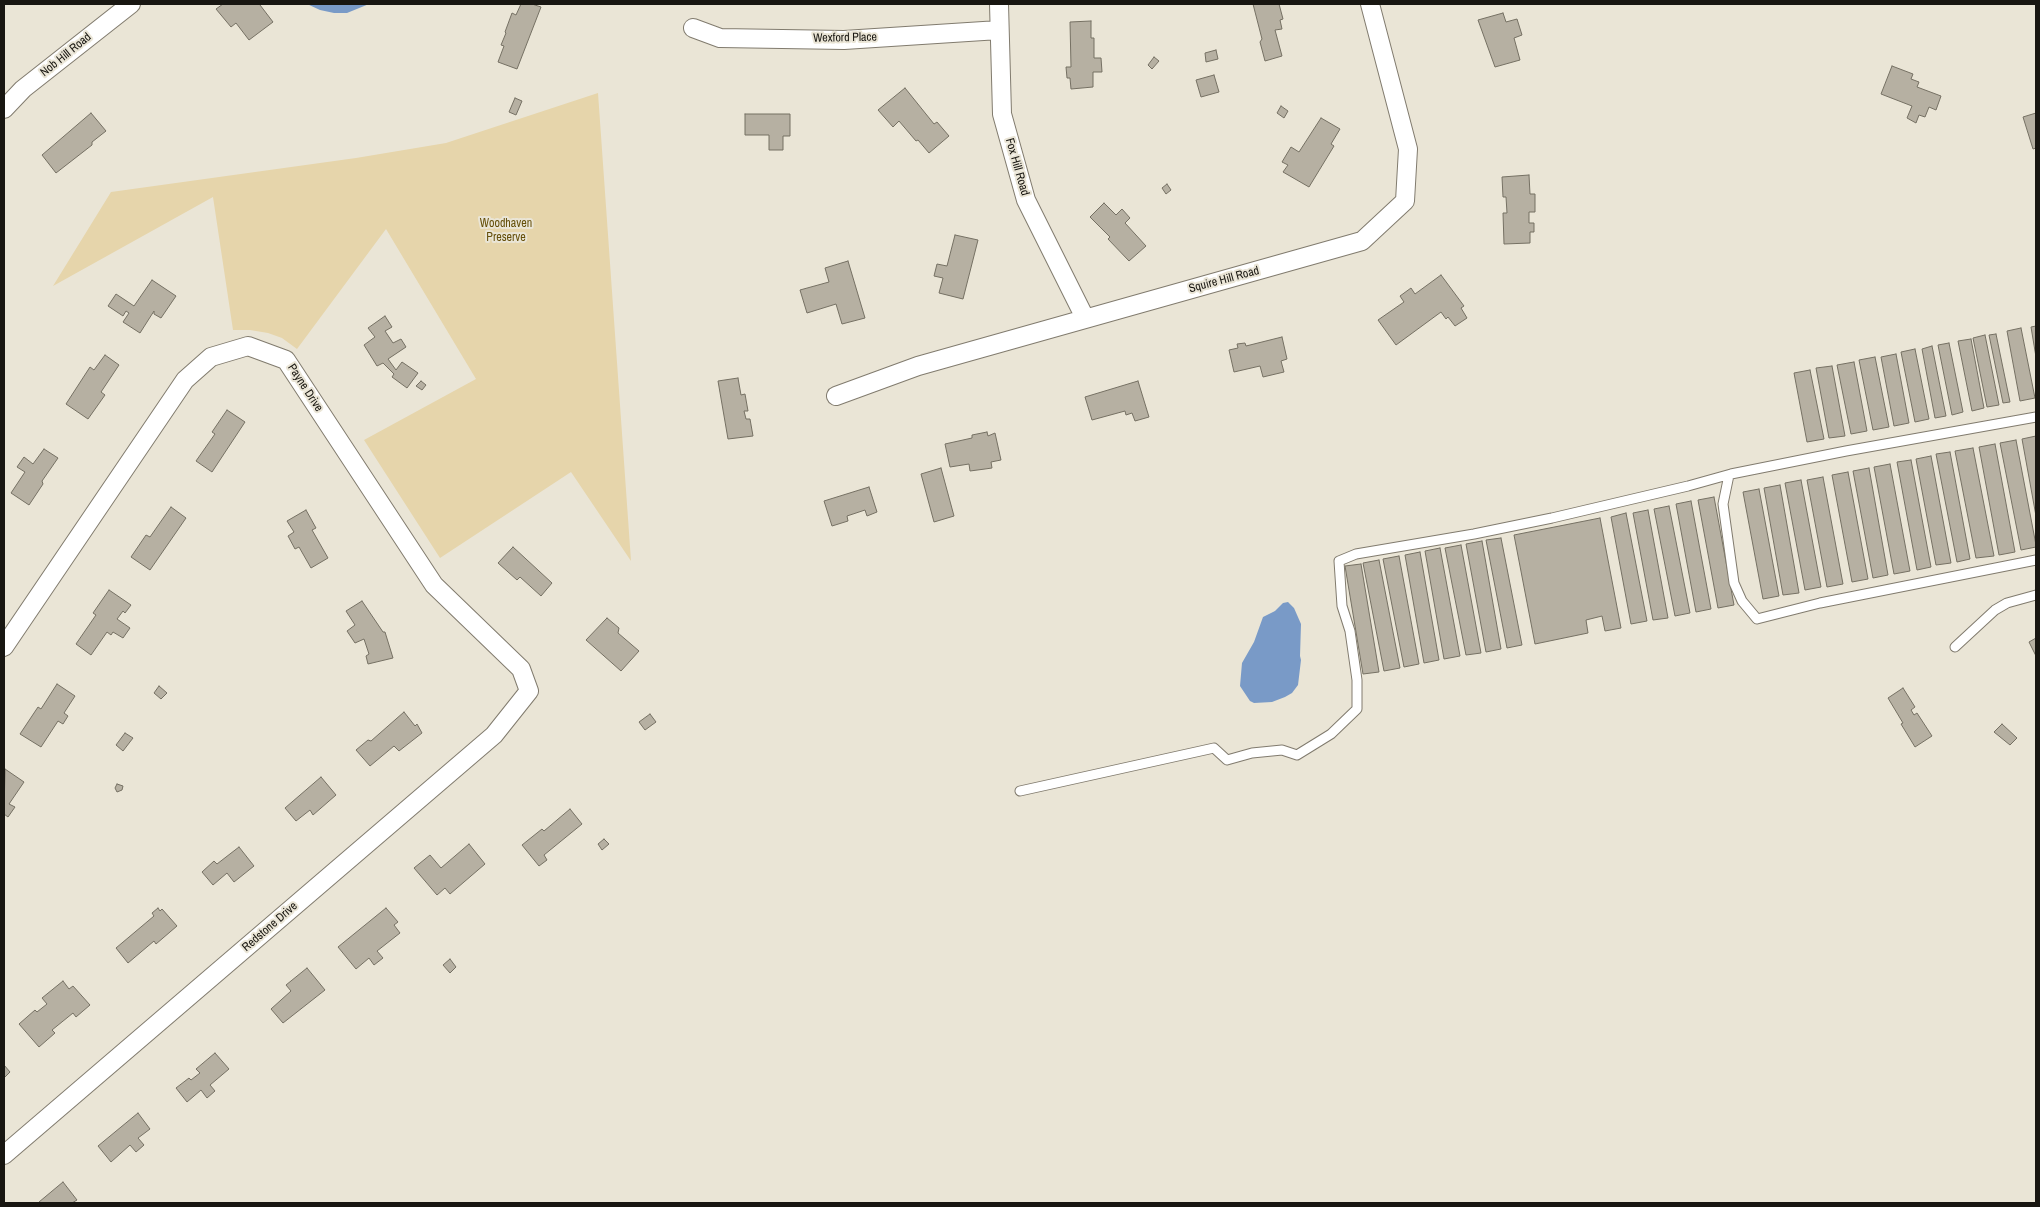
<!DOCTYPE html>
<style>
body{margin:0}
#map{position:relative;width:2040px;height:1207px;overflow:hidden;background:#eae5d6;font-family:"Archivo Narrow",sans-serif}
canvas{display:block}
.frame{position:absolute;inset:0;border:5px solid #181611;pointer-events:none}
</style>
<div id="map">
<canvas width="2040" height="1207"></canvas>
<div class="frame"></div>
</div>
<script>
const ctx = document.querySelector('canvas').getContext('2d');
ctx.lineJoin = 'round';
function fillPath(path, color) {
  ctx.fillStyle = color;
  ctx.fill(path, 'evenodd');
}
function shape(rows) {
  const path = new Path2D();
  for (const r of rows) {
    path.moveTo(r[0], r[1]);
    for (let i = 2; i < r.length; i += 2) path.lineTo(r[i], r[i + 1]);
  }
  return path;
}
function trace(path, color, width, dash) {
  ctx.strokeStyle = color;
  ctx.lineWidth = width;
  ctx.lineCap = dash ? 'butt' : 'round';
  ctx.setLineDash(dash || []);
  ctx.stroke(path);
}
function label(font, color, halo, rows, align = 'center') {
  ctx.font = font + ' "Archivo Narrow",sans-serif';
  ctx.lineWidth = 4;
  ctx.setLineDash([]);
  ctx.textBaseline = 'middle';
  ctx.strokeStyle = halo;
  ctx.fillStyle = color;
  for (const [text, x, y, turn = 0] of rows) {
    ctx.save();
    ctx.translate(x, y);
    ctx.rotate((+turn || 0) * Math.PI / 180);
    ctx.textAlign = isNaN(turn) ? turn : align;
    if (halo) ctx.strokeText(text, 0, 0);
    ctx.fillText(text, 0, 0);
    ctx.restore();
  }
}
fillPath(shape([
 [598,93,631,561,571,472,440,558,364,440,476,379,386,229,297,349,282,338,268,333,250,330,233,330,213,197,53,286,111,192,356,158,446,143]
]), '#e6d5ab');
fillPath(shape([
 [307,4,369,4,347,13,334,13,320,10],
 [1288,602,1294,608,1301,624,1300,656,1301,660,1298,685,1292,693,1285,697,1272,702,1254,703,1250,701,1240,686,1242,663,1254,642,1263,617,1275,611,1283,603]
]), '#799ac7');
const building = shape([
 [223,4,261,4,260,5,273,22,249,40,236,23,231,27,216,9,223,4],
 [521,4,532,4,541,7,517,69,498,62,504,46,501,45,506,33,505,32,512,13,516,15,521,4],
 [1253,4,1279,4,1283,19,1280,20,1282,29,1275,30,1282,56,1265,61,1260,42,1262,39,1253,4],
 [1503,13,1506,22,1517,19,1522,35,1514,38,1520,60,1495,67,1478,20,1503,13],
 [1091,21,1091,38,1094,38,1094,58,1101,58,1102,72,1093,72,1093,87,1071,89,1070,78,1067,78,1066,67,1071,67,1070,22,1091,21],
 [1216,50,1218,59,1206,62,1205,53,1216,50],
 [1154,57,1159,61,1152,69,1148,65,1154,57],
 [1892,66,1913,74,1911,79,1919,82,1917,87,1941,96,1936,110,1929,107,1925,117,1919,115,1916,123,1907,118,1912,106,1881,94,1892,66],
 [1214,75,1219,92,1201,97,1196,80,1214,75],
 [905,88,934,124,937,122,949,136,929,153,918,140,916,141,899,121,893,127,878,110,905,88],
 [515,98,522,101,516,115,509,112,515,98],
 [1281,106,1288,111,1284,118,1277,113,1281,106],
 [91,113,106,131,92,142,92,145,56,173,42,155,91,113],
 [2036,113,2036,148,2033,149,2023,117,2036,113],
 [745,114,790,114,790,136,783,136,783,150,769,150,769,135,745,135,745,114],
 [1321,118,1340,129,1331,144,1334,146,1309,187,1283,172,1288,165,1282,162,1291,147,1299,152,1321,118],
 [1529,175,1530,194,1535,194,1535,212,1529,212,1529,223,1534,223,1534,232,1530,232,1530,243,1504,244,1503,213,1507,213,1506,197,1503,197,1502,177,1529,175],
 [1167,184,1171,190,1166,194,1162,188,1167,184],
 [1104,203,1116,215,1122,209,1130,218,1125,223,1146,246,1129,261,1108,239,1110,237,1090,217,1104,203],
 [955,235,978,240,963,299,939,293,943,278,934,276,937,264,947,266,955,235],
 [848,261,865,318,842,324,836,304,807,313,800,290,829,282,825,268,848,261],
 [1441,275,1464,306,1461,308,1467,318,1455,326,1448,317,1446,319,1441,312,1396,345,1378,320,1404,302,1400,296,1411,288,1415,294,1441,275],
 [152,280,176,296,161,318,154,314,154,311,140,333,123,322,129,313,126,311,123,316,108,306,116,294,134,306,152,280],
 [385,316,392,327,385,331,393,343,401,339,406,347,388,359,396,370,402,362,418,373,407,388,392,377,394,374,383,363,377,366,364,345,375,337,368,328,385,316],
 [2036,326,2036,357,2031,327,2036,326],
 [2021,328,2035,398,2020,401,2007,331,2021,328],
 [1996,334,2010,402,2003,403,1989,335,1996,334],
 [1985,335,1999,405,1987,407,1973,338,1985,335],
 [1282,337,1287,359,1281,361,1284,372,1263,377,1260,366,1234,372,1229,350,1238,348,1237,344,1245,343,1246,346,1282,337],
 [1971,339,1984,408,1972,411,1958,341,1971,339],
 [1949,343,1963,412,1952,415,1938,345,1949,343],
 [1932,346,1946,416,1935,418,1922,349,1932,346],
 [1915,349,1929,419,1915,422,1901,352,1915,349],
 [1896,354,1909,423,1894,426,1881,357,1896,354],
 [105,355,119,365,101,392,105,395,88,419,66,404,90,367,94,370,105,355],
 [1875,357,1889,427,1873,430,1859,360,1875,357],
 [1854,362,1867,431,1851,434,1837,365,1854,362],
 [1832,366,1845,436,1829,438,1816,368,1832,366],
 [1810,370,1824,439,1807,442,1794,373,1810,370],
 [738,378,741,395,745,394,748,411,744,411,746,419,750,419,753,436,728,439,718,381,738,378],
 [421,381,426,385,422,390,416,386,421,381],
 [1138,381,1149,417,1135,421,1132,413,1126,415,1125,411,1092,420,1085,397,1138,381],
 [227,410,245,422,212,472,196,461,215,434,212,432,227,410],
 [987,432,988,436,995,433,1001,460,991,462,992,468,985,469,970,471,969,464,950,467,945,444,972,438,972,435,987,432],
 [2036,436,2036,516,2022,439,2036,436],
 [2016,440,2036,545,2036,547,2021,550,2000,443,2016,440],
 [1995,444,2015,552,1999,555,1979,447,1995,444],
 [1973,448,1994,556,1976,558,1955,451,1973,448],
 [44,449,58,458,42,481,43,484,29,505,11,493,25,472,17,467,24,457,33,464,44,449],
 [1950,452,1970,559,1957,562,1936,454,1950,452],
 [1931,456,1951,563,1936,565,1916,459,1931,456],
 [1911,460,1931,567,1917,570,1897,462,1911,460],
 [1890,464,1910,571,1894,574,1874,467,1890,464],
 [941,468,954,516,934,522,921,474,941,468],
 [1869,468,1888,575,1873,578,1853,471,1869,468],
 [1848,472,1868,579,1852,582,1832,475,1848,472],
 [1823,477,1843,584,1827,587,1807,480,1823,477],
 [1801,480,1821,587,1805,590,1785,483,1801,480],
 [1780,485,1799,593,1783,595,1764,488,1780,485],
 [869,487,877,512,867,516,865,510,847,516,848,521,832,526,824,501,869,487],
 [1759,489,1779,596,1763,599,1743,492,1759,489],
 [1714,497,1734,605,1718,608,1698,500,1714,497],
 [1691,501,1711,609,1696,612,1676,504,1691,501],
 [1669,506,1690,613,1675,616,1654,509,1669,506],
 [171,507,186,518,150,570,131,557,146,535,150,537,171,507],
 [306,510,316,528,312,530,328,558,311,568,299,547,295,549,288,536,294,532,287,521,306,510],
 [1648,510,1668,618,1653,620,1633,513,1648,510],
 [1626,513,1647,621,1631,624,1611,517,1626,513],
 [1600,518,1621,628,1605,631,1602,616,1586,620,1588,633,1535,644,1514,535,1600,518],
 [1501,538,1522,645,1507,648,1486,540,1501,538],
 [1482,541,1501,649,1486,652,1466,544,1482,541],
 [1461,545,1481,653,1466,655,1445,548,1461,545],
 [513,547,552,583,541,596,520,577,517,580,498,563,513,547],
 [1440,548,1460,656,1444,659,1425,551,1440,548],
 [1420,552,1439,660,1424,663,1405,555,1420,552],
 [1399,556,1419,664,1404,667,1383,559,1399,556],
 [1379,560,1400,668,1384,671,1363,563,1379,560],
 [1361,564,1379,672,1363,674,1345,566,1361,564],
 [109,590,131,605,125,613,123,611,117,619,130,628,123,638,113,632,111,635,107,632,91,655,76,644,96,615,93,613,109,590],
 [362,601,383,632,385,632,393,658,368,664,366,656,369,654,364,639,355,643,347,631,355,625,346,611,362,601],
 [607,618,619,628,618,633,639,651,621,671,586,640,607,618],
 [2036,638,2036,656,2029,642,2036,638],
 [57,684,75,696,64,713,68,716,63,724,58,721,41,747,20,734,38,707,41,709,57,684],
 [159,686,167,693,161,699,154,693,159,686],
 [1903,688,1915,707,1911,710,1914,715,1917,713,1932,736,1915,747,1901,724,1903,723,1888,698,1903,688],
 [404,712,415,726,417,724,422,733,399,751,394,746,370,766,356,750,368,740,371,741,404,712],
 [650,714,656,722,645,730,639,722,650,714],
 [2002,724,2017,738,2010,745,1994,732,2002,724],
 [125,733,133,738,123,751,116,745,125,733],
 [5,769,24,782,9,804,15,807,8,817,4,814,5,769],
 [321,777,336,795,313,815,310,810,296,821,285,808,321,777],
 [117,784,123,786,122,790,117,792,115,788,117,784],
 [570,809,582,824,544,855,547,860,539,866,522,845,542,829,544,831,570,809],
 [604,839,609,844,602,850,598,844,604,839],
 [469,844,485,864,450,894,445,888,437,895,414,868,430,855,441,868,469,844],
 [239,847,254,866,234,882,227,873,213,885,202,872,214,861,217,864,239,847],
 [158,908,160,911,162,909,177,926,156,944,154,941,128,963,116,948,154,916,152,913,158,908],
 [386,908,398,922,394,925,400,933,377,951,383,958,374,965,369,958,356,969,338,947,386,908],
 [450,959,456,967,450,973,443,965,450,959],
 [307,968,325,990,283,1023,271,1009,291,991,286,985,307,968],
 [63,981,69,989,73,986,90,1005,76,1017,73,1013,52,1030,55,1033,39,1047,19,1024,35,1010,37,1012,47,1004,42,998,63,981],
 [215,1053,229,1069,210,1085,215,1091,207,1098,201,1090,187,1102,176,1088,189,1078,191,1080,200,1073,196,1069,215,1053],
 [4,1065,10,1072,4,1078,4,1065],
 [138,1113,150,1129,138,1138,144,1145,136,1152,130,1145,111,1162,98,1146,138,1113],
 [63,1182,77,1200,72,1203,40,1203,39,1202,63,1182]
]);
fillPath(building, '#b6b0a2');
trace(building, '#757063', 1);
const service = shape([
 [1729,475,1723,504,1734,583,1742,601,1757,619,1820,603,2036,560],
 [1955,647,1995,610,2007,603,2036,595],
 [1020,791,1214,748,1227,760,1252,753,1282,750,1297,755,1331,734,1357,709,1357,680,1350,631,1342,606,1339,561,1356,554,1474,534,1552,518,1688,486,1731,474,1846,451,2036,417]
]);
const minor = shape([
 [999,4,1002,114,1026,200,1085,318],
 [693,28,720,38,844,40,999,30],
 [4,109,23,89,131,4],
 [836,396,918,366,1362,241,1405,201,1408,149,1370,4],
 [4,647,185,380,211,357,248,346,286,360,434,585,521,669,529,691,494,735,4,1155]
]);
trace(service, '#817b6e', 11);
trace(minor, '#817b6e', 20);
trace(service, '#fff', 9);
trace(minor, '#fff', 18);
label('12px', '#181611', '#eae5d6', [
 ["Wexford Place",845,38,-1],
 ["Nob Hill Road",66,55,-39],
 ["Fox Hill Road",1017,167,74],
 ["Squire Hill Road",1224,280,-15],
 ["Payne Drive",305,388,57],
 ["Redstone Drive",270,927,-41]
]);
label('12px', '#654f09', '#eae5d6', [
 ["Woodhaven",506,224],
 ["Preserve",506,238]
]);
</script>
